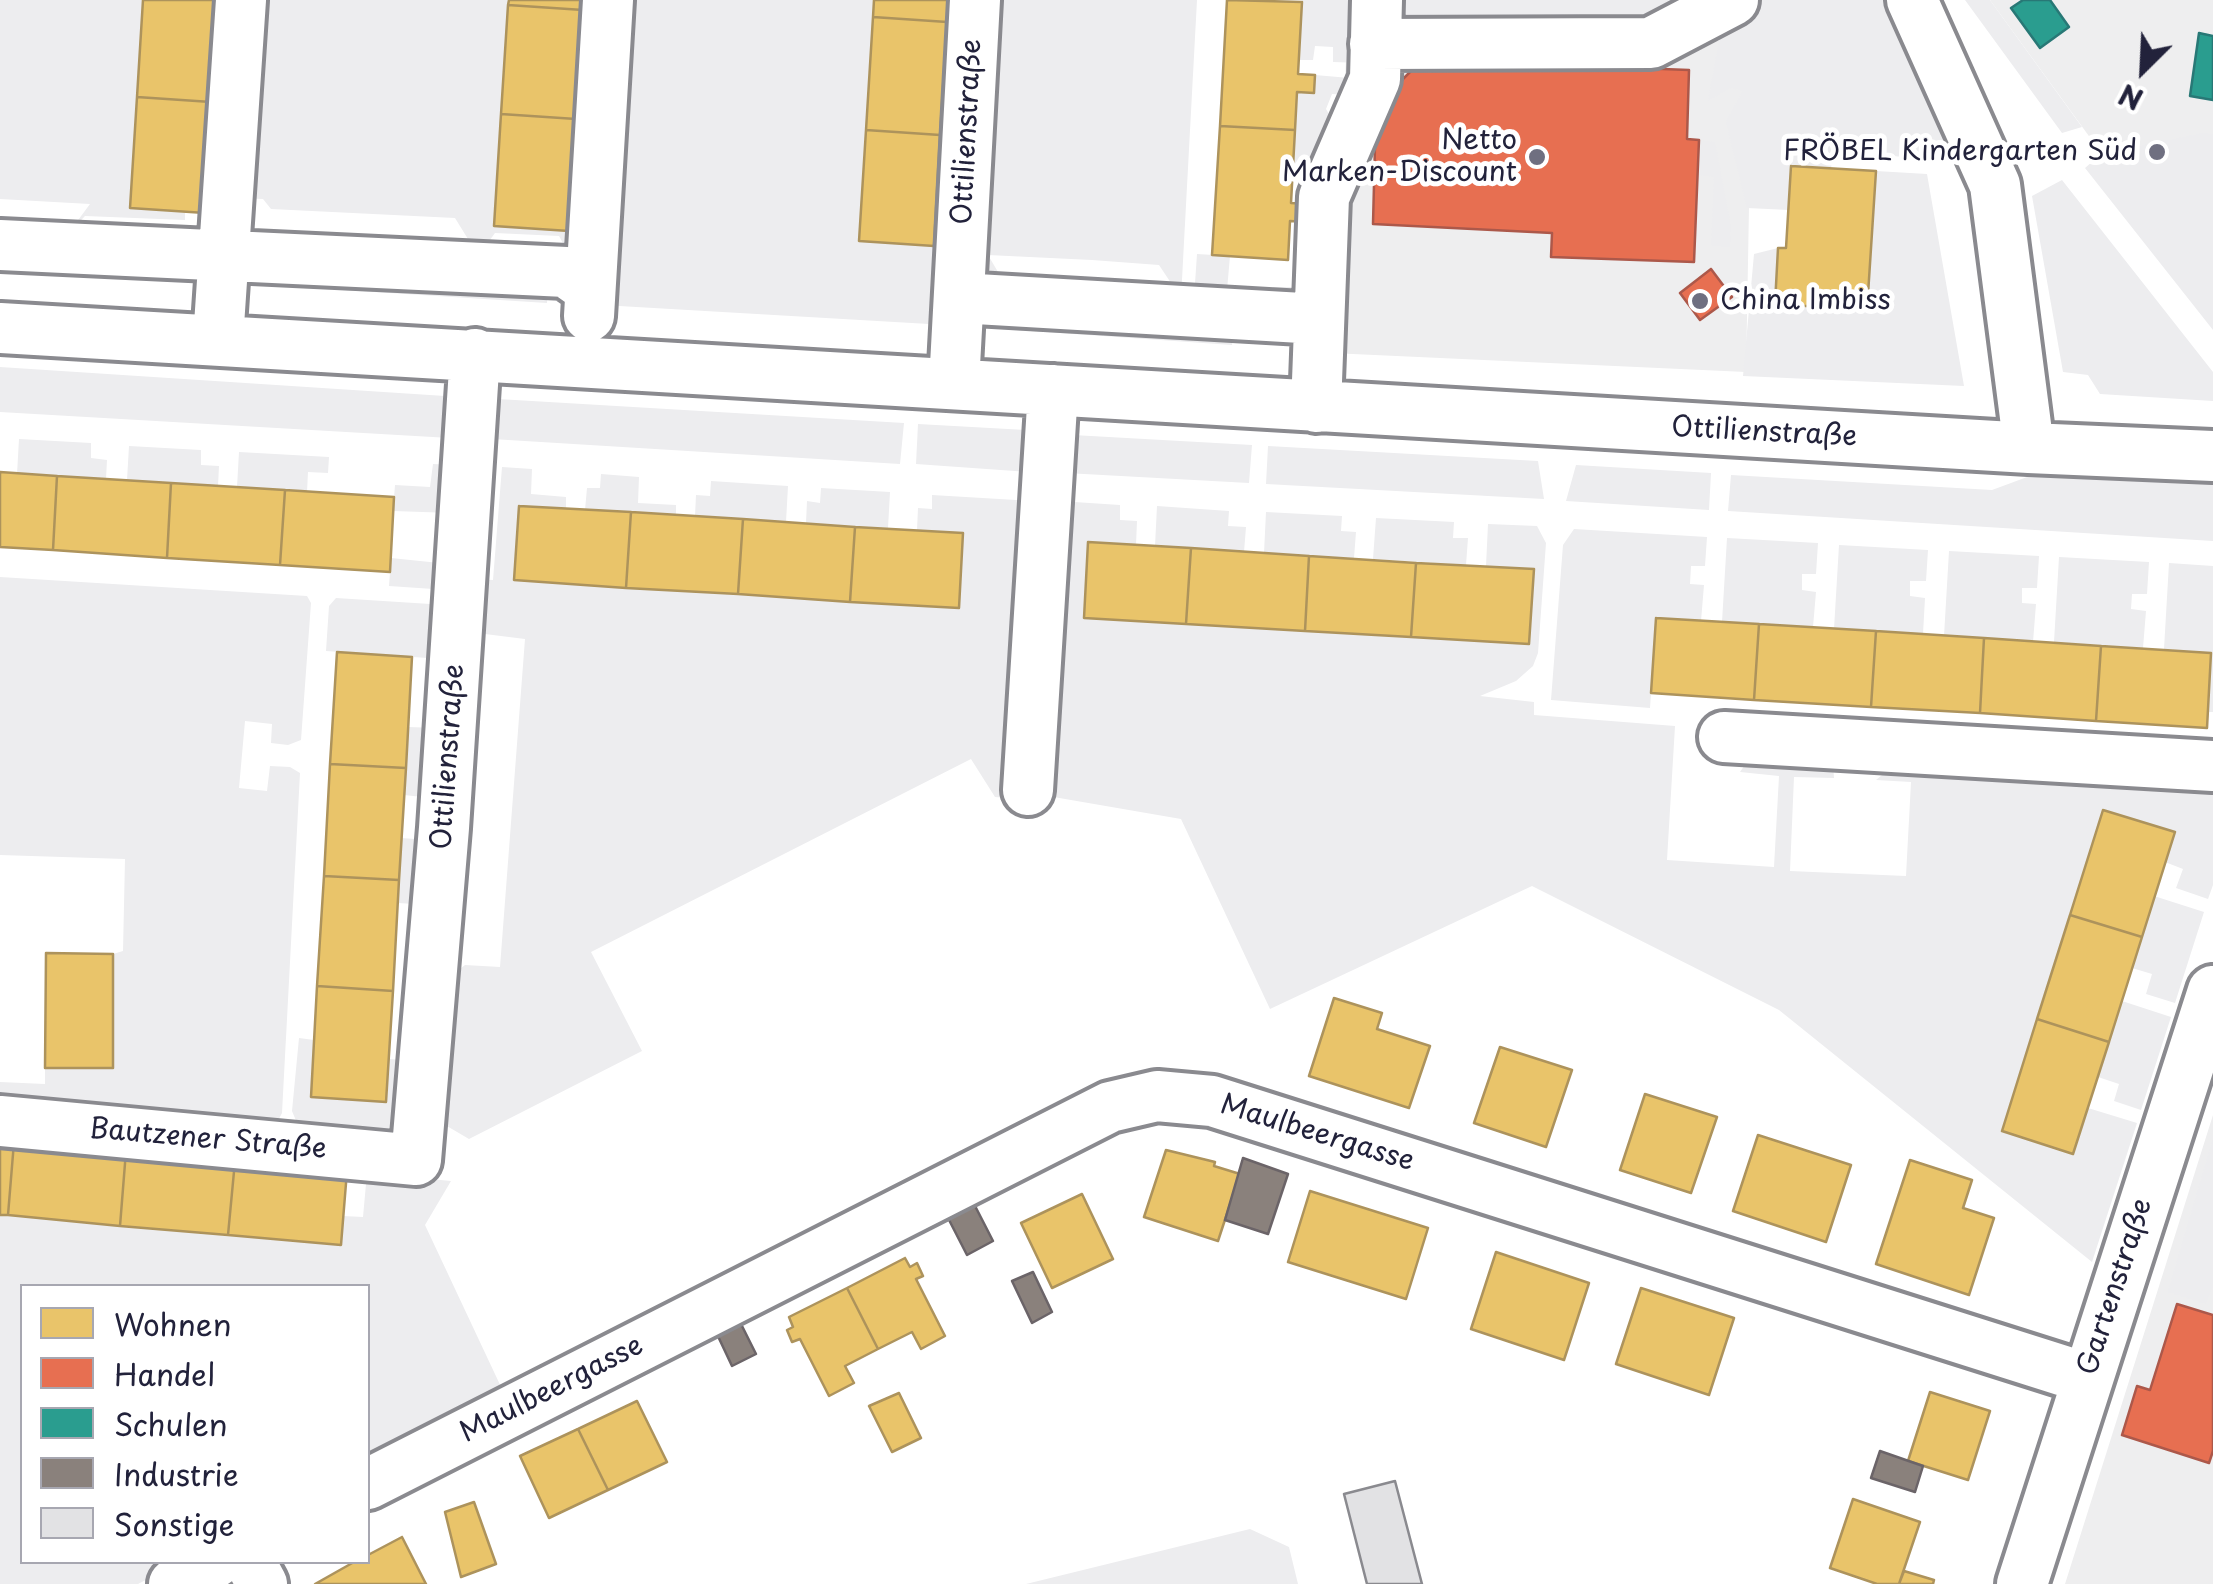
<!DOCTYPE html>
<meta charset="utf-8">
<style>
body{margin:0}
#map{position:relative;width:2213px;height:1584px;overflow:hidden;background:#fff;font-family:"Playpen Sans",sans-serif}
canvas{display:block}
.legend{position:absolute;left:20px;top:1284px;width:350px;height:280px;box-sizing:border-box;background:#fff;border:2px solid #a7a7b1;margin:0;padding:12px 18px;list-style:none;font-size:30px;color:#22223b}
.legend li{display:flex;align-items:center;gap:20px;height:50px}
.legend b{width:50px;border:2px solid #a7a7b1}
.north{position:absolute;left:2093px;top:20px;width:100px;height:100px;-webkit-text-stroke:8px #fff;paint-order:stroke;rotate:204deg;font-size:28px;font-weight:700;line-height:40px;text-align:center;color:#22223b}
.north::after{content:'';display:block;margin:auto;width:35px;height:45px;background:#22223b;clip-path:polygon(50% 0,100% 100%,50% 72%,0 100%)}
</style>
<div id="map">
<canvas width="2213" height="1584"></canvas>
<ul class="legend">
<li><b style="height:28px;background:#e9c46a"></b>Wohnen</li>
<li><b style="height:28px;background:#e76f51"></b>Handel</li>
<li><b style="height:28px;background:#2a9d8f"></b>Schulen</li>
<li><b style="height:28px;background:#8a817c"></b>Industrie</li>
<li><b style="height:28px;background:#e2e2e4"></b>Sonstige</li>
</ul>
<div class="north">N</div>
</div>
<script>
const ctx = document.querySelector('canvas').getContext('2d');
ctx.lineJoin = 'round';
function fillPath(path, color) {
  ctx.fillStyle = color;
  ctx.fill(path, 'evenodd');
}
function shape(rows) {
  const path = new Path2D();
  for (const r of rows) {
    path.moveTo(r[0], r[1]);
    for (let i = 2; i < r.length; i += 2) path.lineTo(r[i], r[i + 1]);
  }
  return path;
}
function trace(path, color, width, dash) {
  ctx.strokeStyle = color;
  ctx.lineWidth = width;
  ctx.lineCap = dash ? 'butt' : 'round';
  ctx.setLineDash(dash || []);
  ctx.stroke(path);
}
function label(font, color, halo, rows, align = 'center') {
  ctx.font = font + ' "Playpen Sans",sans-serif';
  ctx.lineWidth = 10;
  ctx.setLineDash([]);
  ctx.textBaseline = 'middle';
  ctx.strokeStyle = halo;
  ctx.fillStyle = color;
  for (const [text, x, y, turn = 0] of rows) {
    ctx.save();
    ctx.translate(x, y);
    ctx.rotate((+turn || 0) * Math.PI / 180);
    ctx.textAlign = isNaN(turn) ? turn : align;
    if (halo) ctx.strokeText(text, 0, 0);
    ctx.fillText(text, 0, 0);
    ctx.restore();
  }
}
fillPath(shape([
 [1990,0,2213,0,2213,305,2211,304],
 [1347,39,1752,41,1746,372,1331,353],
 [2213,1115,2213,1584,2065,1584]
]), '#eeeeef');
fillPath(shape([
 [0,0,143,0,130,208,185,212,185,220,85,216,67,235,90,204,0,199],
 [253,0,509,0,494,226,579,231,570,256,559,236,495,233,481,252,476,252,455,218,271,209,263,199,239,198],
 [620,0,874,0,859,241,934,246,929,324,602,305],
 [984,0,1197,0,1181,298,1159,265,1092,260,988,255,1008,289,969,286],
 [1302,0,1366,0,1363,63,1333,62,1333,47,1315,46,1313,60,1299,60],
 [1393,0,1884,0,1929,72,1964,161,1833,152,1831,169,1789,210,1747,208,1726,122,1743,91,1730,88,1708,101,1721,30,1392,25],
 [1965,0,1990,0,2082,127,2062,133],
 [1315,75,1361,79,1352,95,1332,94,1326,109,1333,121,1319,174,1293,172,1297,92,1314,93],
 [2203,133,2213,134,2213,330,2085,168,2101,154],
 [1699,140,1715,142,1731,227,1730,247,1711,245,1714,177,1698,175],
 [1876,171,1927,174,1964,386,1743,376,1754,254,1778,248,1775,304],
 [2062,180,2213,372,2213,401,2100,394,2088,375,2063,372,2032,196],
 [1197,254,1230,256,1227,290,1273,293,1273,287,1297,287,1303,306,1194,298],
 [233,267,548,288,547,303,232,283],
 [974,312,1234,329,1232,345,973,327],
 [0,367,445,396,452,404,450,438,0,412],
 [498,399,904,423,900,464,492,439,493,406],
 [918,424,1026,430,1029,472,916,464],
 [1073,435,1252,445,1249,483,1066,473],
 [19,439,91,443,91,458,107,460,106,479,17,474],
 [129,446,201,450,201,465,219,466,218,486,127,480],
 [1268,446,1538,461,1544,499,1266,484],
 [239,452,329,457,328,473,308,472,307,492,237,487],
 [433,464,453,465,452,513,393,511,395,485,430,487],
 [1576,465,1711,473,1709,510,1566,501],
 [502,467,532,469,531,494,566,497,566,508,519,506,626,588,959,608,963,534,917,530,918,508,932,509,932,495,1033,501,1019,799,995,797,971,759,591,952,642,1051,469,1139,435,1119,450,977,465,965,500,967,525,639,485,634,483,655,472,654,476,579,493,580],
 [2038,473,2213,483,2213,541,1728,511,1731,475,1992,490],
 [601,474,639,477,638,503,676,505,676,515,585,510,587,488,600,488],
 [711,481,788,486,786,522,695,516,696,495,710,496],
 [821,488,890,492,888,528,806,523,807,501,820,503],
 [1059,501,1120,505,1120,520,1137,521,1136,545,1085,618,1528,644,1533,570,1486,566,1488,524,1537,526,1546,543,1538,653,1533,666,1516,681,1480,696,1534,702,1534,715,1675,726,1667,860,1774,867,1779,776,1740,772,1753,753,1833,764,1834,778,1794,777,1790,871,1906,876,1911,782,1876,780,1899,761,2213,777,2213,885,2208,899,2176,888,2183,869,2165,862,2174,832,2103,810,2002,1130,2073,1153,2088,1108,2137,1123,2092,1262,1779,1010,1532,886,1270,1009,1181,819,1042,795],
 [1157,506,1229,511,1228,526,1246,527,1244,552,1155,546],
 [1266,512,1342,516,1341,531,1356,532,1354,558,1264,553],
 [1376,518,1454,522,1453,538,1468,538,1466,565,1373,559],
 [1574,529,1707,537,1705,566,1691,566,1690,584,1704,585,1701,621,1656,619,1650,708,1551,700,1563,545],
 [1727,538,1818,543,1816,574,1802,574,1802,590,1816,592,1813,627,1722,622],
 [1839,545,1928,550,1926,581,1910,581,1910,596,1925,598,1923,634,1834,629],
 [1949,551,2039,556,2037,588,2022,588,2022,603,2036,604,2033,642,1944,636],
 [2059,557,2149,562,2147,594,2132,594,2131,609,2146,611,2143,648,2054,642],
 [391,558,449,564,448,590,389,586],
 [2169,563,2213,566,2213,712,2208,712,2211,653,2164,649],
 [0,577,307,596,311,603,301,740,288,745,271,743,272,724,245,721,239,788,267,791,270,766,290,767,300,773,282,1113,272,1132,0,1105,0,1082,45,1084,45,1068,113,1068,113,954,123,951,125,859,0,855],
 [336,598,446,605,442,659,326,651,329,606],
 [408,727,438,728,422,797,404,795],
 [401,838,430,840,414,904,398,903],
 [2154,896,2204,912,2175,1003,2146,994,2152,974,2132,968],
 [2122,1001,2171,1017,2141,1110,2114,1101,2119,1084,2098,1077],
 [299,1038,314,1040,311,1097,386,1102,389,1059,416,1061,409,1135,302,1135,292,1111],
 [2213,1139,2213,1285,2205,1304,2168,1292],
 [367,1173,451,1181,425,1225,502,1389,368,1461,368,1286,22,1286,22,1562,180,1562,138,1584,0,1584,0,1215,341,1245,343,1216,363,1217],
 [1250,1529,1289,1547,1298,1584,1026,1584]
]), '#ededef');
const homes = shape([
 [143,0,218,0,211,102,137,97,143,0],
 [509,0,583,0,583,10,508,5,509,0],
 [874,0,948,0,947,22,873,17,874,0],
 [1227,0,1302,2,1298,74,1315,75,1314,93,1297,92,1295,130,1220,126,1227,0],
 [508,5,583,10,576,119,501,114,508,5],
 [873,17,947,22,940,135,866,130,873,17],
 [137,97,211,102,205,213,130,208,137,97],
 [501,114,576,119,569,231,494,226,501,114],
 [1220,126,1295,130,1291,203,1307,204,1306,222,1290,221,1288,260,1212,255,1220,126],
 [866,130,940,135,934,246,859,241,866,130],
 [1791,166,1876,171,1867,310,1775,304,1778,248,1786,248,1791,166],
 [0,472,57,476,53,550,0,547,0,472],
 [57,476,171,483,167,558,53,550,57,476],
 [171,483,285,490,280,565,167,558,171,483],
 [285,490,394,497,390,572,280,565,285,490],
 [519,506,631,512,626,588,514,580,519,506],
 [631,512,743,519,738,594,626,588,631,512],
 [743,519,855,527,850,602,738,594,743,519],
 [855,527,963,533,959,608,850,602,855,527],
 [1088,542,1191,548,1186,624,1084,618,1088,542],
 [1191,548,1309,556,1305,631,1186,624,1191,548],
 [1309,556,1416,563,1411,637,1305,631,1309,556],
 [1416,563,1534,569,1529,644,1411,637,1416,563],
 [1656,618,1759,624,1754,700,1651,693,1656,618],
 [1759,624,1876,631,1871,707,1754,700,1759,624],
 [1876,631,1984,638,1980,713,1871,707,1876,631],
 [1984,638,2101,646,2096,721,1980,713,1984,638],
 [2101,646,2211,653,2207,728,2096,721,2101,646],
 [337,652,412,657,406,768,330,764,337,652],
 [330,764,406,768,399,880,324,876,330,764],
 [2103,810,2175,832,2142,937,2070,915,2103,810],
 [324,876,399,880,393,991,317,986,324,876],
 [2070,915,2142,937,2109,1042,2037,1019,2070,915],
 [46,953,113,954,113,1068,45,1068,46,953],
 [317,986,393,991,386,1102,311,1097,317,986],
 [1334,998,1382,1013,1377,1029,1430,1046,1409,1108,1309,1076,1334,998],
 [2037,1019,2109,1042,2073,1154,2002,1131,2037,1019],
 [1500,1047,1572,1070,1546,1147,1474,1123,1500,1047],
 [1645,1094,1717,1117,1691,1193,1620,1170,1645,1094],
 [1758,1135,1851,1165,1826,1242,1733,1211,1758,1135],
 [0,1140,14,1142,8,1215,0,1215,0,1140],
 [14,1142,126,1151,120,1226,8,1215,14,1142],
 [1166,1150,1215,1162,1214,1166,1240,1174,1218,1241,1144,1217,1166,1150],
 [126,1151,235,1161,228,1235,120,1226,126,1151],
 [1910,1160,1972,1180,1963,1208,1994,1218,1969,1295,1876,1264,1910,1160],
 [235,1161,347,1171,341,1245,228,1235,235,1161],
 [1310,1191,1428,1228,1406,1299,1288,1262,1310,1191],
 [1082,1194,1113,1259,1052,1288,1021,1223,1082,1194],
 [1496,1252,1589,1283,1564,1360,1471,1329,1496,1252],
 [905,1258,910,1267,917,1263,923,1276,916,1279,945,1336,921,1349,912,1332,878,1349,847,1288,905,1258],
 [847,1288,878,1349,845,1366,854,1383,829,1396,800,1339,792,1342,787,1330,793,1327,789,1317,847,1288],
 [1641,1288,1734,1318,1709,1395,1616,1364,1641,1288],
 [1930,1392,1990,1411,1968,1480,1908,1461,1930,1392],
 [899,1393,921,1438,892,1452,869,1406,899,1393],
 [637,1401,667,1462,608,1490,578,1429,637,1401],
 [578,1429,608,1490,549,1518,520,1456,578,1429],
 [1853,1499,1920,1522,1899,1584,1877,1584,1830,1568,1853,1499],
 [474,1502,496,1564,461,1577,445,1512,474,1502],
 [402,1537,426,1584,315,1584,354,1562,368,1562,368,1555,402,1537],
 [1904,1571,1934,1580,1933,1584,1899,1584,1904,1571]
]);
fillPath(homes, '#e9c46a');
trace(homes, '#ad935c', 2.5);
const shops = shape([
 [1422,60,1689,70,1687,139,1699,140,1694,262,1551,257,1552,233,1373,224,1376,106,1422,60],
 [1711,269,1732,297,1700,320,1680,293,1711,269],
 [2177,1304,2213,1315,2213,1451,2209,1463,2122,1435,2137,1386,2150,1390,2177,1304]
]);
fillPath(shops, '#e76f51');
trace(shops, '#ac584a', 2.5);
const schools = shape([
 [2023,0,2050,0,2069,27,2040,48,2011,8,2023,0],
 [2199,33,2213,36,2213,100,2190,96,2199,33]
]);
fillPath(schools, '#2a9d8f');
trace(schools, '#287876', 2.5);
const industry = shape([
 [1243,1158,1288,1174,1268,1234,1225,1220,1243,1158],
 [973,1202,993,1241,967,1255,947,1216,973,1202],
 [1033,1272,1052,1312,1032,1323,1012,1281,1033,1272],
 [739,1320,756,1354,732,1366,716,1332,739,1320],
 [1880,1451,1923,1466,1915,1492,1871,1478,1880,1451]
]);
fillPath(industry, '#8a817c');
trace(industry, '#6b6468', 2.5);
const building = shape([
 [1395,1481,1422,1584,1367,1584,1344,1494,1395,1481]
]);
fillPath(building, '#e2e2e4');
trace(building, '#8a8a8f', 2.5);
const minor = shape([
 [1912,0,1995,185,2029,448],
 [1375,44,1651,43,1733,0],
 [0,245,566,272,590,289],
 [959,298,1319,319],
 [589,316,608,0],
 [0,328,2029,448,2213,456],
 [218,340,241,0],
 [954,384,975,0],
 [1316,407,1324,197,1375,79,1377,0],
 [1724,737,2213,766],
 [1028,790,1053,390],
 [0,1121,416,1160,444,828,475,354],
 [368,1484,1110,1107,1157,1096,1212,1101,2086,1378],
 [250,1562,262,1584],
 [174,1584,216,1562],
 [2022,1584,2213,991]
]);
trace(minor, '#8a8a8f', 58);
trace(minor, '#fff', 50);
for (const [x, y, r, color] of [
 [2157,152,10,"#6f6f80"],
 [1537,157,10,"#6f6f80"],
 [1700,301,10,"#6f6f80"]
]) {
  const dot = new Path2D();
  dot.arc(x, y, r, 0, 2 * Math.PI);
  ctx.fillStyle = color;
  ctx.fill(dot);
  trace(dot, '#fff', 4);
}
label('28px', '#22223b', '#fff', [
 ["Ottilienstraße",968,132,-87],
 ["Ottilienstraße",1764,433,3],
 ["Ottilienstraße",449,757,-86],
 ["Maulbeergasse",1317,1134,17],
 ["Bautzener Straße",208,1140,5],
 ["Gartenstraße",2116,1287,-72],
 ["Maulbeergasse",552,1390,-27]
]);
label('28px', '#22223b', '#fff', [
 ["Netto",1517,141],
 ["Marken-Discount",1517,173],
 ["FRÖBEL Kindergarten Süd",2137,152],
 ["China Imbiss",1720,301,"left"]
], 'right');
</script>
